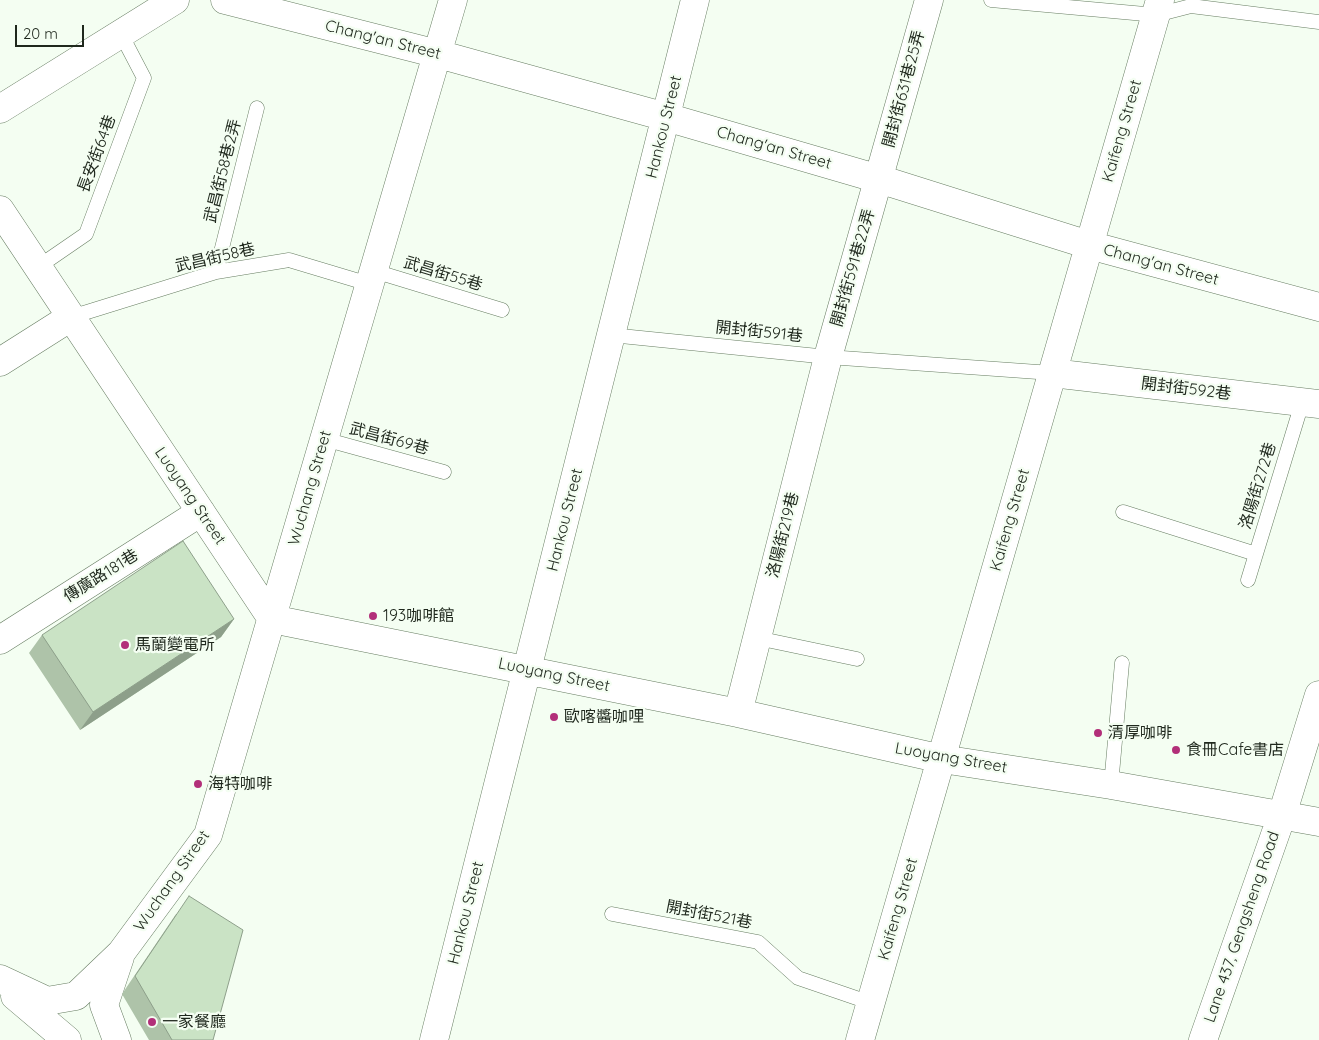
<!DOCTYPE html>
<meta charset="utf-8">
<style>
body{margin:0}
#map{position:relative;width:1319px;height:1040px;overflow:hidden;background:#f4fef2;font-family:Quicksand,sans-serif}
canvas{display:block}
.scale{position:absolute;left:15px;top:25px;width:69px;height:22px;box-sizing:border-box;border:2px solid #1f281d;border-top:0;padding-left:6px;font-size:15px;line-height:18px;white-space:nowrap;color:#1f281d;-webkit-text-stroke:4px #f4fef2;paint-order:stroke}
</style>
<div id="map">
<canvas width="1319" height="1040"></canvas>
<div class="scale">20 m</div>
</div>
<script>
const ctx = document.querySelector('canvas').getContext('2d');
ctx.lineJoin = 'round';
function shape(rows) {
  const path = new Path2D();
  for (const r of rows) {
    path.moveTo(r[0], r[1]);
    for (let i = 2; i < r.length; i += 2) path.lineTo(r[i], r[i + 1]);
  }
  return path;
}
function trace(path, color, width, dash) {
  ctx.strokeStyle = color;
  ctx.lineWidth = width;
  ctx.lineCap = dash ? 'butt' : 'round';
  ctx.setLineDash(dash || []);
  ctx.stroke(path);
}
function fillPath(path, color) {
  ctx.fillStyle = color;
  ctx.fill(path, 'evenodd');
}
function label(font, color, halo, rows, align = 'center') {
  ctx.font = font + ' Quicksand,"Noto Sans TC",sans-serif';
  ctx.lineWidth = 4.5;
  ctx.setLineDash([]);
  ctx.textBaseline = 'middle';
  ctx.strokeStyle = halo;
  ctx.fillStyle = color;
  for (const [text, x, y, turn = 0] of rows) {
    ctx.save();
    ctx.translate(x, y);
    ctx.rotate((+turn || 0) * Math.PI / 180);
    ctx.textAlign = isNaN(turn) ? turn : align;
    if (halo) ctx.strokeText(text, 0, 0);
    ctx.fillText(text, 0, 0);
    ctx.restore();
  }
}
const service = shape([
 [991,0,1156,15,1191,6,1319,22],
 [38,267,86,234,144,78,121,34],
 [374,271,502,310],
 [216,272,257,108],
 [71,317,216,272,289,260,369,284],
 [611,335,828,357,1052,373],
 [324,439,444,472],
 [1123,512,1256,554],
 [1248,580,1302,403],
 [757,638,857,659],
 [1111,785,1122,663],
 [612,914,758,942,798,978,871,1003]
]);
const minor = shape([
 [225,0,438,54,666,117,879,179,1089,245,1319,307],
 [0,109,175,0],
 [0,210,272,619,738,713,942,759,1111,785,1319,822],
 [0,362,71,317],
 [1052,373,1319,404],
 [0,640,201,512],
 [738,713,828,357,929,0],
 [0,979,47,1001,76,996,121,953,208,835,453,0],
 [15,996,67,1040],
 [117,1040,104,1005,120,957],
 [434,1040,695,0],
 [860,1040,1160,0],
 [1203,1040,1282,815,1319,695]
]);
trace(service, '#677d62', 15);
trace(minor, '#677d62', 29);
trace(service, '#fff', 14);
trace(minor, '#fff', 28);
fillPath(shape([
 [234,619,221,637,80,730,29,653,42,635],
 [176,914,213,1040,149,1040,122,994]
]), '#aec3a9');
fillPath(shape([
 [234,619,221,637,80,730,93,712]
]), '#8d9f8a');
const building = shape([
 [183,541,234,619,93,712,42,635,183,541],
 [189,896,243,930,213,1040,172,1040,135,976,189,896]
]);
fillPath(building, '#cae3c5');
trace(building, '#8d9f8a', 1);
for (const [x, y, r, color] of [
 [373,616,5,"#b22f79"],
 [125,645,5,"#b22f79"],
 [554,717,5,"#b22f79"],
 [1098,733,5,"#b22f79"],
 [1176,750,5,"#b22f79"],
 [198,784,5,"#b22f79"],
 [152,1022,5,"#b22f79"]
]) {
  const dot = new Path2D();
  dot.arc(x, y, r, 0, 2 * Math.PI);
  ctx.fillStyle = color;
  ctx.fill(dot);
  trace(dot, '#f4fef2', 2);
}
label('16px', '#1f281d', '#f4fef2', [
 ["Chang'an Street",383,40,14],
 ["開封街631巷25弄",904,89,-75],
 ["Hankou Street",664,127,-76],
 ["Kaifeng Street",1122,131,-74],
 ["Chang'an Street",774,148,16],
 ["長安街64巷",97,154,-70],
 ["武昌街58巷2弄",223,171,-76],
 ["武昌街58巷",215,258,-13],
 ["Chang'an Street",1161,265,15],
 ["開封街591巷22弄",853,268,-74],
 ["武昌街55巷",443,274,17],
 ["開封街591巷",759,332,6],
 ["開封街592巷",1186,389,7],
 ["武昌街69巷",389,439,15],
 ["洛陽街272巷",1258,486,-73],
 ["Wuchang Street",310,488,-74],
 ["Luoyang Street",190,496,56],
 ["Hankou Street",565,520,-76],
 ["Kaifeng Street",1010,520,-74],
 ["洛陽街219巷",783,535,-76],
 ["傳廣路181巷",101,576,-32],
 ["Luoyang Street",554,675,12],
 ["Luoyang Street",951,758,10],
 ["Wuchang Street",172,881,-55],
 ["Kaifeng Street",898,909,-74],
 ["Hankou Street",466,913,-76],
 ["開封街521巷",709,915,11],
 ["Lane 437, Gengsheng Road",1242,927,-71]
]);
label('16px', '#1f281d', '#f4fef2', [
 ["193咖啡館",383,616],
 ["馬蘭變電所",135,645],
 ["歐喀醬咖哩",564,717],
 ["清厚咖啡",1108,733],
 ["食冊Cafe書店",1186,750],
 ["海特咖啡",208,784],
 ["一家餐廳",162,1022]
], 'left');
</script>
